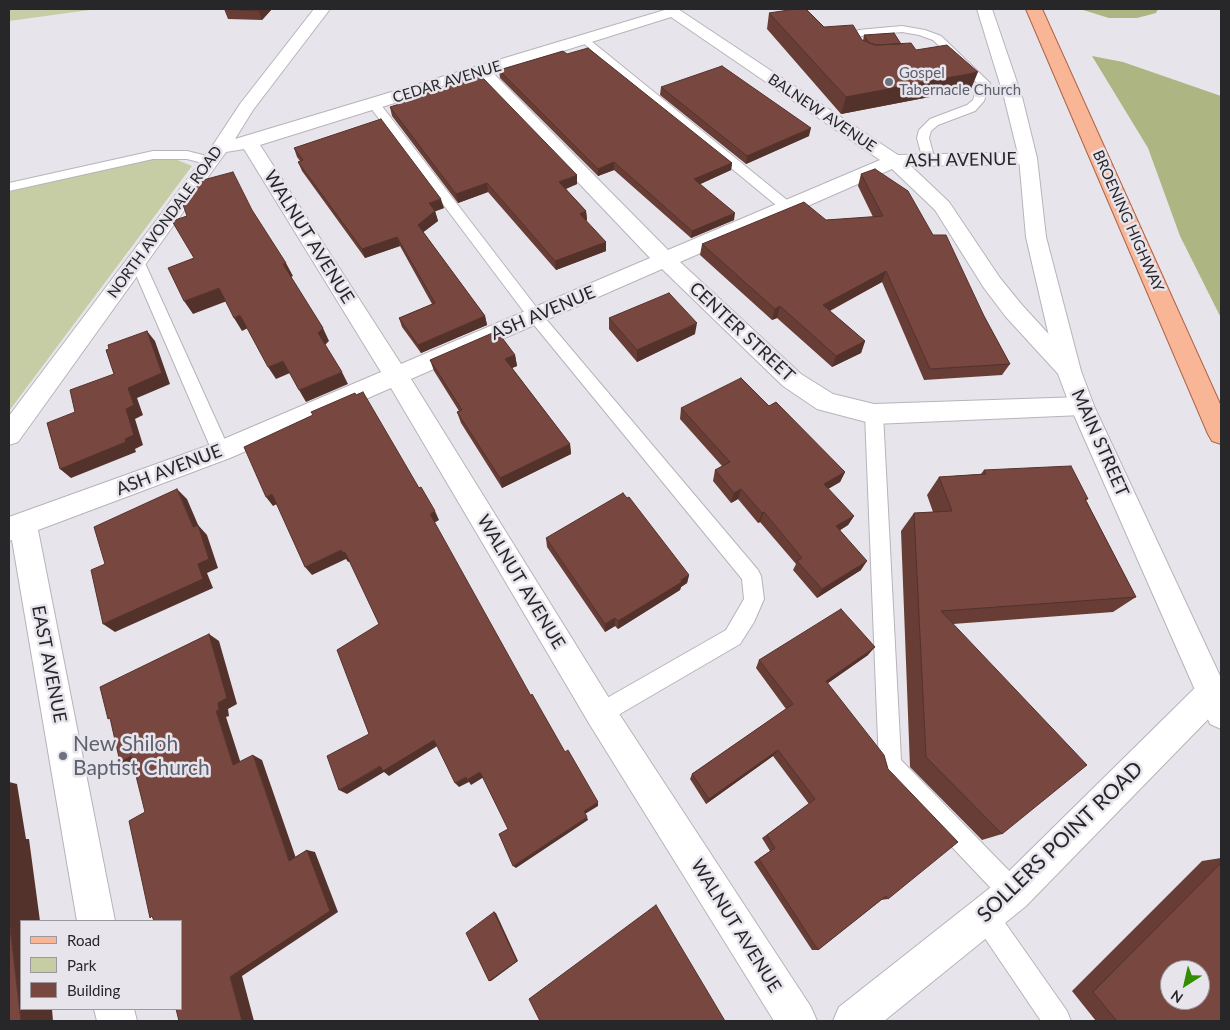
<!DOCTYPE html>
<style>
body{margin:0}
#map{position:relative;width:1230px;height:1030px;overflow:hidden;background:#e8e4ec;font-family:Lato,sans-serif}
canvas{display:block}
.frame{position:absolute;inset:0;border:10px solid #272629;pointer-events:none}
.legend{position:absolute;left:20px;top:920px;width:162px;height:90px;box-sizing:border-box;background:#e8e4ec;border:1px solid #9b989e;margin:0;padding:6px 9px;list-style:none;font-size:15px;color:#272629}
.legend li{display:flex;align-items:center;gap:10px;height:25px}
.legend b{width:25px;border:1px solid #9b989e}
.north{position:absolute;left:1160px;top:960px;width:50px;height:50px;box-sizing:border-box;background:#e8e4ec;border:1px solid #9b989e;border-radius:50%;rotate:215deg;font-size:14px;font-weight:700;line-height:20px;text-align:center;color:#272629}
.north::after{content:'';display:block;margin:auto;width:18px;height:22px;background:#328e00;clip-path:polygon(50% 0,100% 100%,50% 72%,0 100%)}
</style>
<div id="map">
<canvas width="1230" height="1030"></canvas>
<div class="frame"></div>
<ul class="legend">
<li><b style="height:6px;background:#f9b697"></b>Road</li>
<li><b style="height:14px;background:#c6cda5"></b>Park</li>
<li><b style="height:14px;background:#78473f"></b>Building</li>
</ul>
<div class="north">N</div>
</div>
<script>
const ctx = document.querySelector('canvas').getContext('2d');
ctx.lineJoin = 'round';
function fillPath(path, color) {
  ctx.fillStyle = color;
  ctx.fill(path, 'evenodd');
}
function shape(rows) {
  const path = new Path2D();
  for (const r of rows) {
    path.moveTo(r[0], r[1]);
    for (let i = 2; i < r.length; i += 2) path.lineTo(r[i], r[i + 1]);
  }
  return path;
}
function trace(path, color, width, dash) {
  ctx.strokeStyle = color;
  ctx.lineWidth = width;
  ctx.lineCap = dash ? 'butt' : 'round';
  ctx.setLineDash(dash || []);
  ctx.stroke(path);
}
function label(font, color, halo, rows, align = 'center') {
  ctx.font = font + ' Lato,sans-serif';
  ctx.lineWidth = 5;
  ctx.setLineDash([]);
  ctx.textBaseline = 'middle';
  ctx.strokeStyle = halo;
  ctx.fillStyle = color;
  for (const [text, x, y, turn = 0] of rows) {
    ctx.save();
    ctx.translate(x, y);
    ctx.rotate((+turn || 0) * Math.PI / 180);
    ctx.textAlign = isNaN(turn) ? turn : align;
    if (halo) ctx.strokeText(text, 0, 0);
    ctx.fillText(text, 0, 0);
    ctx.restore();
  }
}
fillPath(shape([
 [9,9,97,9,9,21],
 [165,155,192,166,9,411,9,192]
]), '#c6cda5');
fillPath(shape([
 [1080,9,1158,9,1156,13,1137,18,1109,18],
 [1092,56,1123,62,1221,96,1221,318,1180,236,1148,148]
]), '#adb582');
const service = shape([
 [902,26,925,30,941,36,990,83,984,101,975,111,938,125,931,131,929,138,935,160,929,164,923,160,917,138,919,130,930,119,967,105,973,100,978,84,933,40,919,35,902,32,861,36,859,38,869,54,864,57,860,56,848,37,858,30,902,26],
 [585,36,792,204,794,207,792,210,782,210,629,84,581,41,580,39,585,36],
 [374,100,378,101,540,312,758,570,761,576,764,599,754,622,740,644,601,725,593,722,590,714,593,706,726,630,744,599,742,579,530,320,370,107,370,101,374,100],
 [153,151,187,151,215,158,216,161,210,165,187,159,153,159,9,191,9,183,153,151],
 [137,256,144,261,230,451,227,456,221,458,215,456,212,451,130,261,137,256],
 [874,407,880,409,883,414,901,760,1022,884,1026,893,1022,902,1013,906,1004,902,882,773,879,765,865,414,868,409,874,407],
 [985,903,994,907,1067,1011,1071,1021,1041,1021,976,925,972,916,976,907,985,903]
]);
const minor = shape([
 [314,9,330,9,253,110,235,139,668,9,678,9,898,155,1028,152,1035,154,1037,158,1035,162,1028,164,911,166,949,202,1000,278,1022,305,1077,365,1081,371,1077,377,1069,380,1061,377,1006,317,984,288,935,210,892,169,680,262,801,374,833,394,874,404,1082,397,1091,399,1094,406,1091,413,1082,415,874,424,817,409,783,386,662,269,411,379,612,703,811,1007,817,1021,774,1021,590,725,391,388,230,458,38,530,115,921,77,921,12,540,9,541,9,517,212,444,381,372,244,149,226,152,18,442,9,445,9,416,213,145,240,104,314,9],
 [671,17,880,160,668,250,493,73,671,17],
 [478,77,650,258,401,364,260,145,478,77],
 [1213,676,1221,680,1221,706,1026,906,884,1021,833,1021,839,1007,1000,880,1202,681,1213,676],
 [94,1009,134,1009,137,1021,97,1021,94,1009]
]);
const tertiary = shape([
 [977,9,992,9,1022,97,1037,158,1046,237,1081,371,1094,406,1221,678,1221,729,1210,724,1070,406,1057,371,1026,237,1019,158,1004,97,977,9]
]);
const primary = shape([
 [1026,9,1042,9,1221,406,1221,444,1212,441,1208,434,1026,9]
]);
trace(service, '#b7b3ba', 2);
trace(minor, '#b7b3ba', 2);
trace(tertiary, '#b7b3ba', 2);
trace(primary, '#ad6444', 2);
fillPath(service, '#fff');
fillPath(minor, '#fff');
fillPath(tertiary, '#fff');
fillPath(primary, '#f9b697');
fillPath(shape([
 [224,9,272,9,262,20,228,19],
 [769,13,824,27,863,41,864,35,901,44,916,50,971,89,841,114,767,29],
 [567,54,732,163,731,170,700,184,734,220,691,238,614,170,598,176,500,78,499,70],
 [661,87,809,136,746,164,660,95],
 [412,96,577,184,566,189,586,211,587,220,586,221,606,251,556,270,488,192,458,203,392,116,390,107,413,100],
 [294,148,444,208,435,211,438,221,423,232,485,316,487,325,421,353,402,327,399,318,432,304,400,246,365,258,302,171,298,162,300,161,297,157],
 [861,174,933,235,984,316,1010,364,1002,375,924,380,882,282,830,311,865,341,861,353,832,367,777,318,772,320,700,255,702,244,826,220,873,217,858,186],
 [609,318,695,334,637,362,609,329],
 [515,355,517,366,512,368,570,444,571,454,502,488,461,423,457,412,459,411,434,371,430,360],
 [769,406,845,472,840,482,828,489,854,516,848,525,840,530,861,570,817,598,793,570,796,564,760,522,758,523,738,499,731,503,713,481,715,470,722,466,680,419,681,408],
 [984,470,1088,499,1086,500,1136,597,1113,612,953,624,1002,834,982,840,910,767,901,531,914,513,933,512,927,495,939,477,981,474],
 [546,538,689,575,687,583,681,587,680,590,618,629,615,626,605,632,547,547],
 [868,655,828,683,888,899,881,900,818,950,812,950,754,862,770,851,762,838,809,804,773,756,706,804,690,779,692,774,786,709,756,668,759,660],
 [1221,858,1221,1021,1096,1021,1072,991,1202,861]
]), '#673d36');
fillPath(shape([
 [260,9,272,9,262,20,259,11],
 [978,72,971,89,841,114,846,97],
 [811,128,809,136,746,164,747,156],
 [614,162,614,170,598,176,598,169],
 [732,163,731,170,694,187,694,179],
 [577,175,577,184,560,191,559,182],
 [487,183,488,192,458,203,456,194],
 [441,199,444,208,431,213,429,203],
 [435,211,438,221,421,234,418,225],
 [586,211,587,220,580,223,580,214],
 [735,213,734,220,691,238,692,231],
 [397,237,400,246,365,258,362,249],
 [606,242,606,251,556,270,555,261],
 [286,263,293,276,289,278,283,264],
 [886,271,882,282,819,316,823,305],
 [219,288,227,301,193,314,184,301],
 [780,306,777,318,772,320,775,309],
 [240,315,248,328,242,331,234,318],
 [485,316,487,325,421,353,418,345],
 [697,323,695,334,637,362,637,350],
 [323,328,329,341,324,346,318,333],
 [147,331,155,341,170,384,137,398,143,415,135,419,143,445,135,449,136,452,71,478,60,469,125,439,126,409,128,388],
 [865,341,861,353,832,367,836,356],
 [515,355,517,366,507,370,505,359],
 [283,361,290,373,276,379,268,367],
 [342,372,348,384,306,402,299,390],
 [570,444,571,454,502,488,500,478],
 [845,472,840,482,819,494,824,484],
 [177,489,187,499,199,527,198,525,207,535,218,568,207,573,213,588,115,632,103,624,198,564,193,527],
 [741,489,738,499,731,503,734,493],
 [272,494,279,503,273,506,266,497],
 [435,511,439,520,434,523,430,514],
 [764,512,760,522,758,523,762,513],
 [854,516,848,525,831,536,836,526],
 [341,550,345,552,351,561,348,562,346,559,312,575,305,567],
 [867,561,861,570,817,598,822,589],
 [689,575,687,583,681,587,680,590,618,629,618,621],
 [615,618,615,626,605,632,605,624],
 [209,634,219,641,237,704,228,709,229,716,226,717,243,770,233,765,216,711,218,703],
 [875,647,868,655,821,688,826,681],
 [434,740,439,745,389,776,384,772,347,794,339,790,380,766],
 [778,750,773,756,706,804,709,799],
 [253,755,262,760,298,864,289,861],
 [131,756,143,761,133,767,120,762],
 [480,772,484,777,471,785,469,782,459,787,455,783,466,777],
 [9,782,17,784,26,839,29,839,40,921,21,921,21,1009,52,1009,53,1021,21,1021,9,919],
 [598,802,598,806,585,814,584,811],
 [587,817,588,820,516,868,513,866],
 [307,850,315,852,338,912,242,976,254,1021,242,1021,230,977],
 [494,912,496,913,518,961,491,981,489,981]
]), '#54322c');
const building = shape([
 [224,9,260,9,259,11,224,9],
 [795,9,806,9,824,27,853,25,862,40,876,45,911,43,916,50,947,45,978,72,846,97,769,13,795,9],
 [894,33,901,44,876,45,869,43,864,35,894,33],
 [588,48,732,163,694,179,735,213,692,231,614,162,598,169,499,70,563,51,567,54,588,48],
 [722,66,811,128,747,156,661,87,722,66],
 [480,75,577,175,559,182,586,211,580,214,606,242,555,261,487,183,456,194,390,107,415,99,412,96,480,75],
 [381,119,441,199,429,203,435,211,418,225,485,316,418,345,399,318,435,303,397,237,362,249,298,162,303,160,294,148,381,119],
 [875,169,908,191,933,235,946,235,984,316,1010,364,930,369,886,271,823,305,865,341,836,356,780,306,775,309,702,244,804,202,826,220,883,216,861,174,875,169],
 [233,172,252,210,286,263,283,264,323,328,318,333,342,372,299,390,283,361,268,367,240,315,234,318,219,288,184,301,168,268,194,258,172,221,187,216,182,202,203,180,233,172],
 [669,293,697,323,637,350,609,318,669,293],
 [147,331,162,373,128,388,134,405,126,409,134,435,125,439,126,442,60,469,47,423,75,412,70,390,114,374,106,350,109,349,108,345,147,331],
 [497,331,515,355,505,359,570,444,500,478,457,412,462,410,430,360,497,331],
 [741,378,769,406,776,402,845,472,824,484,854,516,836,526,867,561,822,589,797,561,802,558,764,512,762,513,741,489,734,493,715,470,730,462,681,408,741,378],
 [363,392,419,488,421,487,435,511,430,514,531,696,532,694,565,752,568,750,598,802,584,811,587,817,513,866,499,834,508,829,480,772,467,780,466,777,455,783,434,740,383,771,380,766,339,790,327,756,369,734,337,650,379,624,345,552,343,553,341,550,305,567,272,494,266,497,244,447,313,415,311,412,355,393,356,395,363,392],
 [1071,466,1088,499,1085,499,1136,597,941,611,1087,765,1002,834,926,757,914,513,952,511,939,477,986,474,984,470,1071,466],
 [177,489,193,527,198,525,209,559,198,564,203,579,103,624,91,570,105,564,94,527,177,489],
 [623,493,627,498,629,497,689,575,681,580,682,582,618,621,615,618,605,624,546,538,623,493],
 [841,609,875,647,826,681,884,755,888,769,958,842,888,899,886,896,818,950,759,859,775,848,767,835,815,799,778,750,709,799,692,774,793,704,759,660,841,609],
 [209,634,227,698,218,703,219,710,216,711,233,765,253,755,289,861,307,850,330,911,230,977,242,1021,179,1021,176,1009,181,1009,181,921,154,921,152,916,150,918,129,821,145,812,131,756,120,762,110,718,108,719,100,687,209,634],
 [1221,863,1221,1021,1117,1021,1093,992,1221,863],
 [1170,970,1200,970,1200,1000,1170,1000,1170,970],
 [656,905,725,1021,540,1021,529,999,656,905],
 [494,912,517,961,489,981,466,933,494,912],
 [9,919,21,1021,9,1021,9,919]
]);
fillPath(building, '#78473f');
trace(building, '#54322c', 1);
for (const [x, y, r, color] of [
 [889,82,5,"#6b7280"],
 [63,756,5,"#6b7280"]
]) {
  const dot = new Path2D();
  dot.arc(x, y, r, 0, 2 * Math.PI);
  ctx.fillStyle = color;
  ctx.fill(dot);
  trace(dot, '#e8e4ec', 2);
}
label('15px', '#5b616d', '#e8e4ec', [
 ["Gospel",899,73],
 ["Tabernacle Church",899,90]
], 'left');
label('15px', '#272629', '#e8e4ec', [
 ["CEDAR AVENUE",447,82,-17],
 ["BALNEW AVENUE",822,113,34],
 ["BROENING HIGHWAY",1128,221,66],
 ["NORTH AVONDALE ROAD",165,222,-54]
]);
label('18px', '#272629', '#e8e4ec', [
 ["ASH AVENUE",961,160,-1],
 ["WALNUT AVENUE",309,237,58],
 ["ASH AVENUE",543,313,-23],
 ["CENTER STREET",742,332,43],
 ["MAIN STREET",1100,443,66],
 ["ASH AVENUE",169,470,-21],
 ["WALNUT AVENUE",521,582,59],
 ["EAST AVENUE",49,664,79],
 ["WALNUT AVENUE",736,926,58]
]);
label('21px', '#5b616d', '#e8e4ec', [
 ["New Shiloh",73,744],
 ["Baptist Church",73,768]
], 'left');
label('21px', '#272629', '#e8e4ec', [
 ["SOLLERS POINT ROAD",1060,842,-44]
]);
</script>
